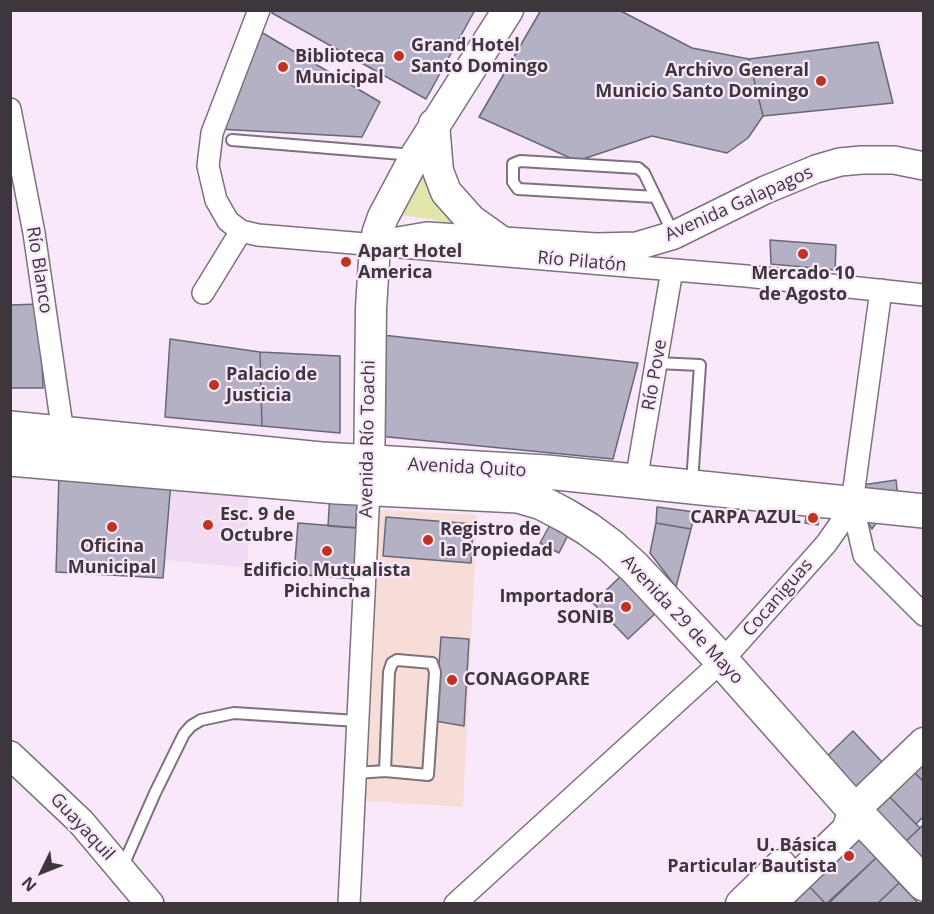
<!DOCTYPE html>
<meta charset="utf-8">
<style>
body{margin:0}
#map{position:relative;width:934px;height:914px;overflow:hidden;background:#f8e8f9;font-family:"Open Sans",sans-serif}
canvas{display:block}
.frame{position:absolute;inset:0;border:12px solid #3d373d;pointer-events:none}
.north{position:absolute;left:12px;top:842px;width:60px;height:60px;-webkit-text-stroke:4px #f8e8f9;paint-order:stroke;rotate:227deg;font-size:16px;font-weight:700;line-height:24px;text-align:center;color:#3d373d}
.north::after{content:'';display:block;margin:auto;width:21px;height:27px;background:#3d373d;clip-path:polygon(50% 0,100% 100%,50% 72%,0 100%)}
</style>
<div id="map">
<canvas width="934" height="914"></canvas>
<div class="frame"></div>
<div class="north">N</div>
</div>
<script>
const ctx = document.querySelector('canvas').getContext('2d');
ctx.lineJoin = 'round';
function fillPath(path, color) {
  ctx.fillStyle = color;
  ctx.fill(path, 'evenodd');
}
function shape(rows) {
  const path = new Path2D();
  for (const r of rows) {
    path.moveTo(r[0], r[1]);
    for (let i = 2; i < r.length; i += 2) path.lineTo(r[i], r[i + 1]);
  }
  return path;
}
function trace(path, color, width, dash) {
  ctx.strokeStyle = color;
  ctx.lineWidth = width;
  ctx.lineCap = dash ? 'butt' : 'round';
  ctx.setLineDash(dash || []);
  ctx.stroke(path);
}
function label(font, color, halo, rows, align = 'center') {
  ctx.font = font + ' "Open Sans",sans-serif';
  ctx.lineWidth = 4.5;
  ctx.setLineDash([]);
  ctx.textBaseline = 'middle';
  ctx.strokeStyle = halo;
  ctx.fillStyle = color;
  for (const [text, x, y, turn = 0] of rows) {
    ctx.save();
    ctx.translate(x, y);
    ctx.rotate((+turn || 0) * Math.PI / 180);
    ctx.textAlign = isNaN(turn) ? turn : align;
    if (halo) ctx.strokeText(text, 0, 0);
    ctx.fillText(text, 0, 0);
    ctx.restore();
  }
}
fillPath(shape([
 [379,510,477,515,463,807,365,801]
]), '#f7ddd8');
fillPath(shape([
 [173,482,248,491,248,568,165,560]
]), '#f1dbf2');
fillPath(shape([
 [423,173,429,189,472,230,431,219,400,215]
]), '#e1e5a9');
const building = shape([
 [273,10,475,10,426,99,272,13,273,10],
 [541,10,619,10,692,48,749,59,763,116,748,138,727,153,652,136,577,161,479,117,541,10],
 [261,32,380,102,362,137,218,129,261,32],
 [878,42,893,103,763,116,749,59,878,42],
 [770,240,836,245,835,270,771,264,770,240],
 [40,304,43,388,10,388,10,305,40,304],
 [382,335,638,363,613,459,378,436,382,335],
 [170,339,260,352,262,426,165,417,170,339],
 [260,352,340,356,340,433,262,426,260,352],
 [59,474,171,482,163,578,56,572,59,474],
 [896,480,898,498,863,498,862,485,896,480],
 [330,493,357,494,356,528,328,526,330,493],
 [657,507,695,512,691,529,656,523,657,507],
 [807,510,820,512,818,525,805,523,807,510],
 [862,514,881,516,872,529,862,514],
 [386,517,473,524,471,563,383,556,386,517],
 [298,523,360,528,356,579,294,574,298,523],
 [656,523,691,529,676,587,650,553,656,523],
 [550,525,568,535,559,553,540,543,550,525],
 [623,574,658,611,628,639,593,603,623,574],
 [441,637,469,639,464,726,435,721,441,637],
 [853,731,883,763,850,795,820,763,853,731],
 [924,754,924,782,909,767,924,754],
 [909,767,924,782,924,816,916,824,884,791,909,767],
 [884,791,920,828,901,846,866,808,884,791],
 [924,824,924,870,901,846,924,824],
 [855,835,876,858,826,904,806,883,855,835],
 [876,858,899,883,877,904,828,904,876,858],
 [806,883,826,904,786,904,806,883],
 [899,883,918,903,877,904,899,883]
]);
fillPath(building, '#b4b1c5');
trace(building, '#696678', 1.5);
const service = shape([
 [232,140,414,155],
 [656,197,518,189,513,182,513,164,520,161,638,168,644,173,674,235],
 [657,363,700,365,692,483],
 [356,773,385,771,428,775,435,672,432,663,397,660,392,663,389,672,385,771],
 [122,868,155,793,184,734,191,726,201,720,234,713,357,721]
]);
const minor = shape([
 [259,10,212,133,208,166,216,200,228,221,241,231,258,235,746,276,924,295],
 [10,109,34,233,63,433],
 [203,293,241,231],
 [636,481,672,270],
 [852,503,864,555,924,615],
 [349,904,369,490],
 [455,904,722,661,826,544,845,517,852,503,881,290]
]);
const tertiary = shape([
 [375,245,427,236,596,247,637,246,674,235,765,190,816,169,840,162,862,160,894,160,924,166],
 [10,755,81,822,150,904]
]);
const secondary = shape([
 [434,124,438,171,446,192,471,220,499,240],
 [369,484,371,308,375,245,378,231,383,217,416,155,508,10],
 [741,904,781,865],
 [770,904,847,830,854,810,924,743]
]);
const primary = shape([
 [10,428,321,459,547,472,924,511],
 [10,459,337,487,518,496,542,503,565,515,588,529,611,546,634,567,722,661,854,810,924,884]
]);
trace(service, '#7e707e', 14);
trace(minor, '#7e707e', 24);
trace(tertiary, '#7e707e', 30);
trace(secondary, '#7e707e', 33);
trace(primary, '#7e707e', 36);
trace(service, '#fff', 10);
trace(minor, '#fff', 21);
trace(tertiary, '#fff', 27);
trace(secondary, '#fff', 30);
trace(primary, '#fff', 33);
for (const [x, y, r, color] of [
 [399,56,6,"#bf3320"],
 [283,67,6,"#bf3320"],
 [821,81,6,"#bf3320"],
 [803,254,6,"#bf3320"],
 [346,262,6,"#bf3320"],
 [214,385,6,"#bf3320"],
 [813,518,6,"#bf3320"],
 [208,525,6,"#bf3320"],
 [112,527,6,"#bf3320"],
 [428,540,6,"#bf3320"],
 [327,551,6,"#bf3320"],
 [626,607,6,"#bf3320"],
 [452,680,6,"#bf3320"],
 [849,856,6,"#bf3320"]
]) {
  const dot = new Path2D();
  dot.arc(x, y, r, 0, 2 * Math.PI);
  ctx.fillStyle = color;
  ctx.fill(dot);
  trace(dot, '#f8e8f9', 2);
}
label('bold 18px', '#3d373d', '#f8e8f9', [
 ["Grand Hotel",411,46],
 ["Santo Domingo",411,67],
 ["Biblioteca",295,57],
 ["Municipal",295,78],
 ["Archivo General",809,71,"right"],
 ["Municio Santo Domingo",809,92,"right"],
 ["Apart Hotel",358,252],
 ["America",358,273],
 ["Mercado 10",803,274,"center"],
 ["de Agosto",803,295,"center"],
 ["Palacio de",226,375],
 ["Justicia",226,396],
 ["Esc. 9 de",220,515],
 ["Octubre",220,536],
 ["CARPA AZUL",801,518,"right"],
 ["Registro de",440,530],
 ["la Propiedad",440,551],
 ["Oficina",112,547,"center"],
 ["Municipal",112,568,"center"],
 ["Edificio Mutualista",327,571,"center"],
 ["Pichincha",327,592,"center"],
 ["Importadora",614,597,"right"],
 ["SONIB",614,618,"right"],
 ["CONAGOPARE",464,680],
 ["U. Básica",837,846,"right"],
 ["Particular Bautista",837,867,"right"]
], 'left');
label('18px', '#3d373d', '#f8e8f9', [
 ["Avenida Galapagos",739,204,-24],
 ["Río Pilatón",582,262,5],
 ["Río Blanco",39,270,81],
 ["Río Pove",655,375,-80],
 ["Avenida Río Toachi",368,439,-89],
 ["Avenida Quito",467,468,3],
 ["Cocaniguas",778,598,-49],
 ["Avenida 29 de Mayo",682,620,47],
 ["Guayaquil",82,827,47]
]);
</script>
